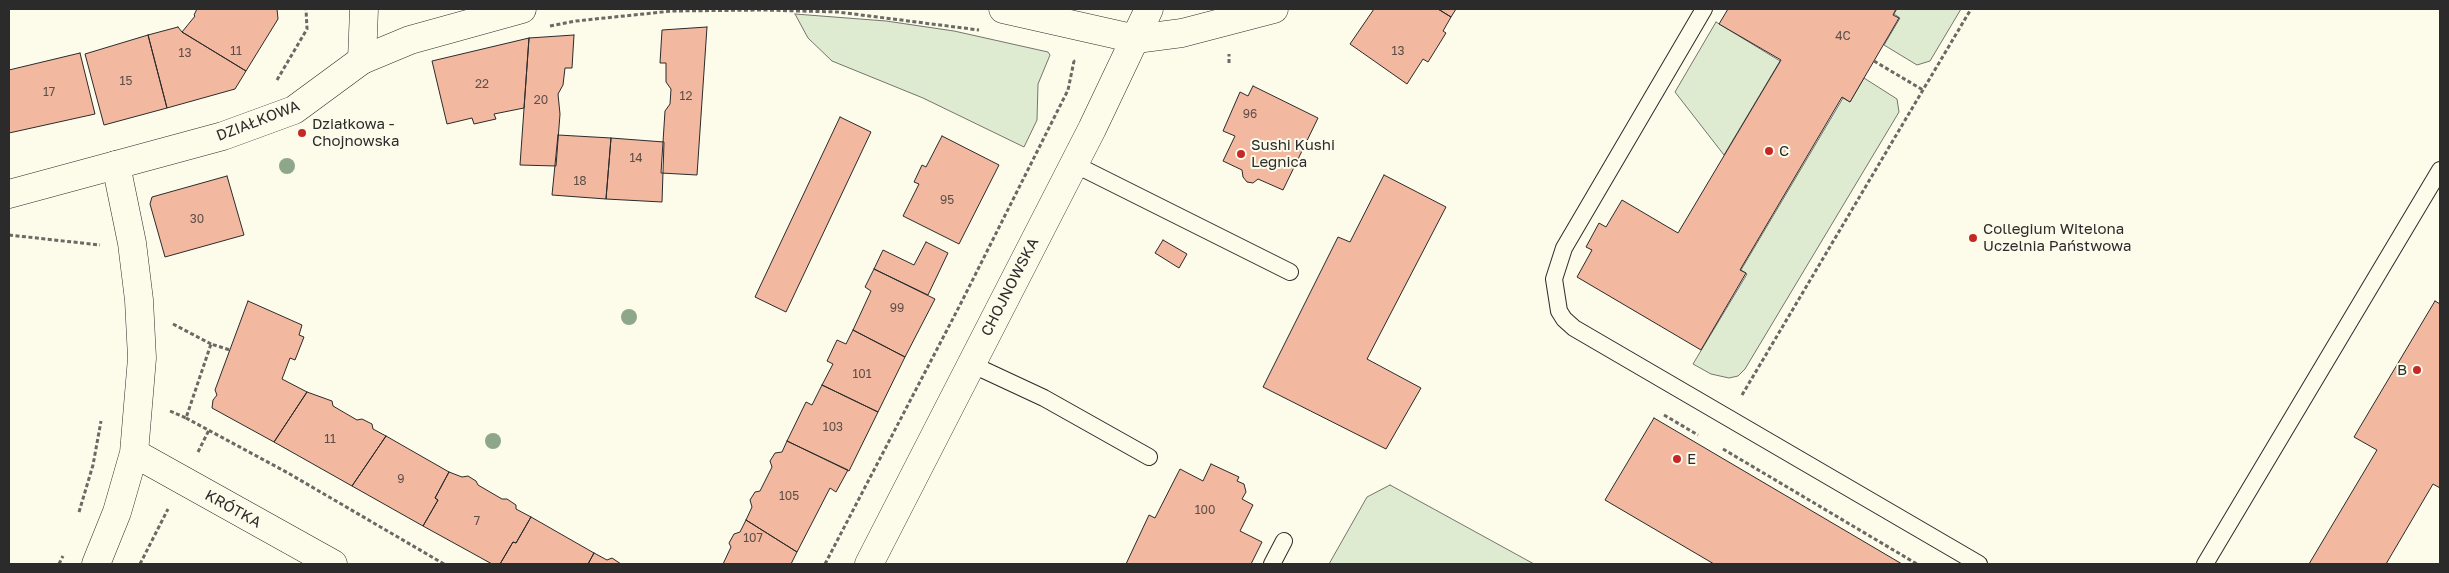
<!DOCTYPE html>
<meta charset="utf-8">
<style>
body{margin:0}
#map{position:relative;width:2449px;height:573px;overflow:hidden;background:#fdfbea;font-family:"Golos Text",sans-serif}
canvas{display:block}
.frame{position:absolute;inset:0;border:10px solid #2b2b2b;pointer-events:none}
</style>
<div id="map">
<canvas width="2449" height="573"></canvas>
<div class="frame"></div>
</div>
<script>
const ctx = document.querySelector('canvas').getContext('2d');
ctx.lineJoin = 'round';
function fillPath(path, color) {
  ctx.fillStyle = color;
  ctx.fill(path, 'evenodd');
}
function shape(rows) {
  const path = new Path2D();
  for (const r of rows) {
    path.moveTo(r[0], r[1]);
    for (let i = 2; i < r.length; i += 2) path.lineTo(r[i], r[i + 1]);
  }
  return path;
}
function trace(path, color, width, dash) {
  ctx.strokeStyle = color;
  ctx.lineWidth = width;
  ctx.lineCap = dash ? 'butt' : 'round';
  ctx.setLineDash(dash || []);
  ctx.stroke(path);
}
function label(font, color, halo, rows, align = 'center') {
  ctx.font = font + ' "Golos Text",sans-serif';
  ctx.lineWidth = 4;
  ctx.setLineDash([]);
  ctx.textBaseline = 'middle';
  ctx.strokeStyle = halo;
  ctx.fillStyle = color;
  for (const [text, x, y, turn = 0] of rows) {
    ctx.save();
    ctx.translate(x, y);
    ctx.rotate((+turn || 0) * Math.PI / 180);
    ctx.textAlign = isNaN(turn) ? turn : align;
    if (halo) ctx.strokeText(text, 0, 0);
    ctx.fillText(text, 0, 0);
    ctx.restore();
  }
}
const green = shape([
 [1897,9,1961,9,1930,61,1917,65,1884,45,1900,18,1894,14,1897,9],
 [795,14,886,21,954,31,1048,52,1050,55,1038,84,1037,120,1024,147,923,98,832,61,808,38,795,14],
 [1716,22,1780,61,1724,155,1675,92,1716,22],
 [1864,78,1897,99,1899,112,1745,369,1738,376,1729,378,1711,374,1693,364,1747,274,1741,270,1843,98,1850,102,1864,78],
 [1390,485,1534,564,1329,564,1367,497,1390,485]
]);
fillPath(green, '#deebd1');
trace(green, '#74746e', 1);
const building = shape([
 [197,9,277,9,278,19,246,71,182,32,195,16,194,15,197,9],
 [1374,9,1438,9,1451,17,1443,31,1446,33,1428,62,1423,59,1407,84,1350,44,1374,9],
 [1438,9,1456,9,1451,17,1438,9],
 [1728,9,1896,9,1893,15,1899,18,1850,102,1842,97,1740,270,1746,273,1701,350,1577,277,1592,250,1586,247,1599,223,1606,227,1622,200,1678,233,1781,60,1719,24,1728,9],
 [178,27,182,32,246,71,235,89,167,108,148,35,178,27],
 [707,27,697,175,661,173,665,111,670,104,671,89,666,82,666,63,660,63,662,30,707,27],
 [148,35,167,108,104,125,85,54,148,35],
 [574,35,572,68,565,68,563,85,558,94,560,114,556,166,520,165,529,38,574,35],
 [529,38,524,108,494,114,496,119,474,124,472,118,447,124,432,61,529,38],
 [80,53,95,114,9,133,9,70,80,53],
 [1253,86,1318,118,1283,190,1258,179,1253,183,1247,182,1243,177,1242,170,1223,161,1235,136,1223,131,1240,92,1248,96,1253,86],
 [840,117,871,132,786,312,755,297,840,117],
 [558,135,611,138,606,199,552,195,558,135],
 [942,136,999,165,959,244,903,216,919,184,914,182,922,165,926,167,942,136],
 [611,138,664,142,662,202,606,199,611,138],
 [1384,175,1446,207,1367,359,1421,388,1386,449,1263,387,1338,237,1350,242,1384,175],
 [227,176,244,235,165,257,150,204,152,197,227,176],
 [1163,240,1187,254,1179,268,1155,253,1163,240],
 [926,242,948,253,928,295,874,269,883,250,914,265,926,242],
 [874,269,935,299,905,357,853,330,871,291,865,287,874,269],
 [248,301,302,325,299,335,304,337,295,360,290,358,282,379,307,392,274,442,212,408,213,400,217,395,215,390,248,301],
 [2435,301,2440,304,2440,488,2433,484,2386,564,2309,564,2377,450,2354,437,2435,301],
 [853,330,905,357,878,412,822,385,833,364,827,361,837,340,846,344,853,330],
 [822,385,878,412,849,471,787,441,806,402,812,405,822,385],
 [307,392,332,401,333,406,357,420,362,419,372,424,373,429,386,436,352,486,274,442,307,392],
 [1654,418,1902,564,1714,564,1605,500,1654,418],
 [386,436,449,472,435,498,438,500,423,526,352,486,386,436],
 [787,441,848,470,836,492,830,488,797,552,746,520,752,507,750,500,755,492,760,491,772,467,770,461,775,453,782,452,787,441],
 [1211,464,1239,477,1237,481,1244,484,1246,492,1242,499,1253,505,1240,531,1262,542,1251,564,1126,564,1149,515,1155,518,1180,469,1203,481,1211,464],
 [449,472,462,477,468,476,476,481,478,485,502,499,507,499,516,505,516,509,531,517,516,543,513,542,500,564,492,564,423,526,438,500,435,498,449,472],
 [531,517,594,553,588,564,500,564,513,542,516,543,531,517],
 [746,520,797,552,791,564,723,564,731,547,729,543,734,534,740,532,746,520],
 [594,553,607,560,612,558,621,564,588,564,594,553]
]);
fillPath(building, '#f2b8a0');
trace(building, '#2b2b2b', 1);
const service = shape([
 [1704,9,1564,248,1554,279,1559,311,1564,319,1574,328,1979,564],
 [1074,164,1290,272],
 [971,364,1044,398,1149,457],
 [1272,564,1284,541],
 [2205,564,2440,170]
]);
const minor = shape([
 [362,60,364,9],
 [134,453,333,564],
 [96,564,117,512,134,453,142,358,139,300,132,243,116,165]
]);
const tertiary = shape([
 [1003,9,1136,39,1182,33,1274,9],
 [9,194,223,136,294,110,362,60,410,40,522,9]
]);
const primary = shape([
 [869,564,1092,129,1149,9]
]);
trace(service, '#2b2b2b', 18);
trace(minor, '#2b2b2b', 29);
trace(tertiary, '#2b2b2b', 29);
trace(primary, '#2b2b2b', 29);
trace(shape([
 [550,26,576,21,672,11,763,10,838,12,979,30],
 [1874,61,1923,90],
 [1229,63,1229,54],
 [277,80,307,29,306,9],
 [9,235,100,245],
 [173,324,211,344],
 [1742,395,1971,9],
 [170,411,186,418,211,344,230,350],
 [1664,415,1698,435],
 [186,418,288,473,444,564],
 [1723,449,1917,564],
 [198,452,209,430],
 [79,512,93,465,101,421],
 [59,564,63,556],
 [140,564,168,509],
 [825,564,960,305,1068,90,1074,61,1072,60]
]), '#6a6964', 3, [4, 2.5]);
trace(service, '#fdfbea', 16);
trace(minor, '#fdfbea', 28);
trace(tertiary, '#fdfbea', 28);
trace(primary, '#fdfbea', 28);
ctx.fillStyle = '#8ea78a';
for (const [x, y] of [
 [287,166],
 [629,317],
 [493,441]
]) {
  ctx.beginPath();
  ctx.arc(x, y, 8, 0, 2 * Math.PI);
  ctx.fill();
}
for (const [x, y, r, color] of [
 [302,133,5,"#c62828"],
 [1769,151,5,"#c62828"],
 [1241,154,5,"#c62828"],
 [1973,238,5,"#c62828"],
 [2417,370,5,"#c62828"],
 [1677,459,5,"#c62828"]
]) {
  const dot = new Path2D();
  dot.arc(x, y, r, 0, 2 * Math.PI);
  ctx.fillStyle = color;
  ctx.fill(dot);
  trace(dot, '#fdfbea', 2);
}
label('12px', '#5d4e48', null, [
 ["4C",1843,36],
 ["11",236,51],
 ["13",1398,51],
 ["13",185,53],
 ["15",126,81],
 ["22",482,84],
 ["17",49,92],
 ["12",686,96],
 ["20",541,100],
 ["96",1250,114],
 ["14",636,158],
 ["18",580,181],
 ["95",947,200],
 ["30",197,219],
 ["99",897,308],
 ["101",862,374],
 ["103",833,427],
 ["11",330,439],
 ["9",401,479],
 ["105",789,496],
 ["100",1205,510],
 ["7",477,521],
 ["107",753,538]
]);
label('15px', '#2b2b2b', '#fdfbea', [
 ["DZIAŁKOWA",258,121,-21],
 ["CHOJNOWSKA",1010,287,-63],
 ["KRÓTKA",233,509,29]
]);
label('15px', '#2b2b2b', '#fdfbea', [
 ["Działkowa -",312,124],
 ["Chojnowska",312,141],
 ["Sushi Kushi",1251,145],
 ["Legnica",1251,162],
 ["C",1779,151],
 ["Collegium Witelona",1983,229],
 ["Uczelnia Państwowa",1983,246],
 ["B",2407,370,"right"],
 ["E",1687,459]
], 'left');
</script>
